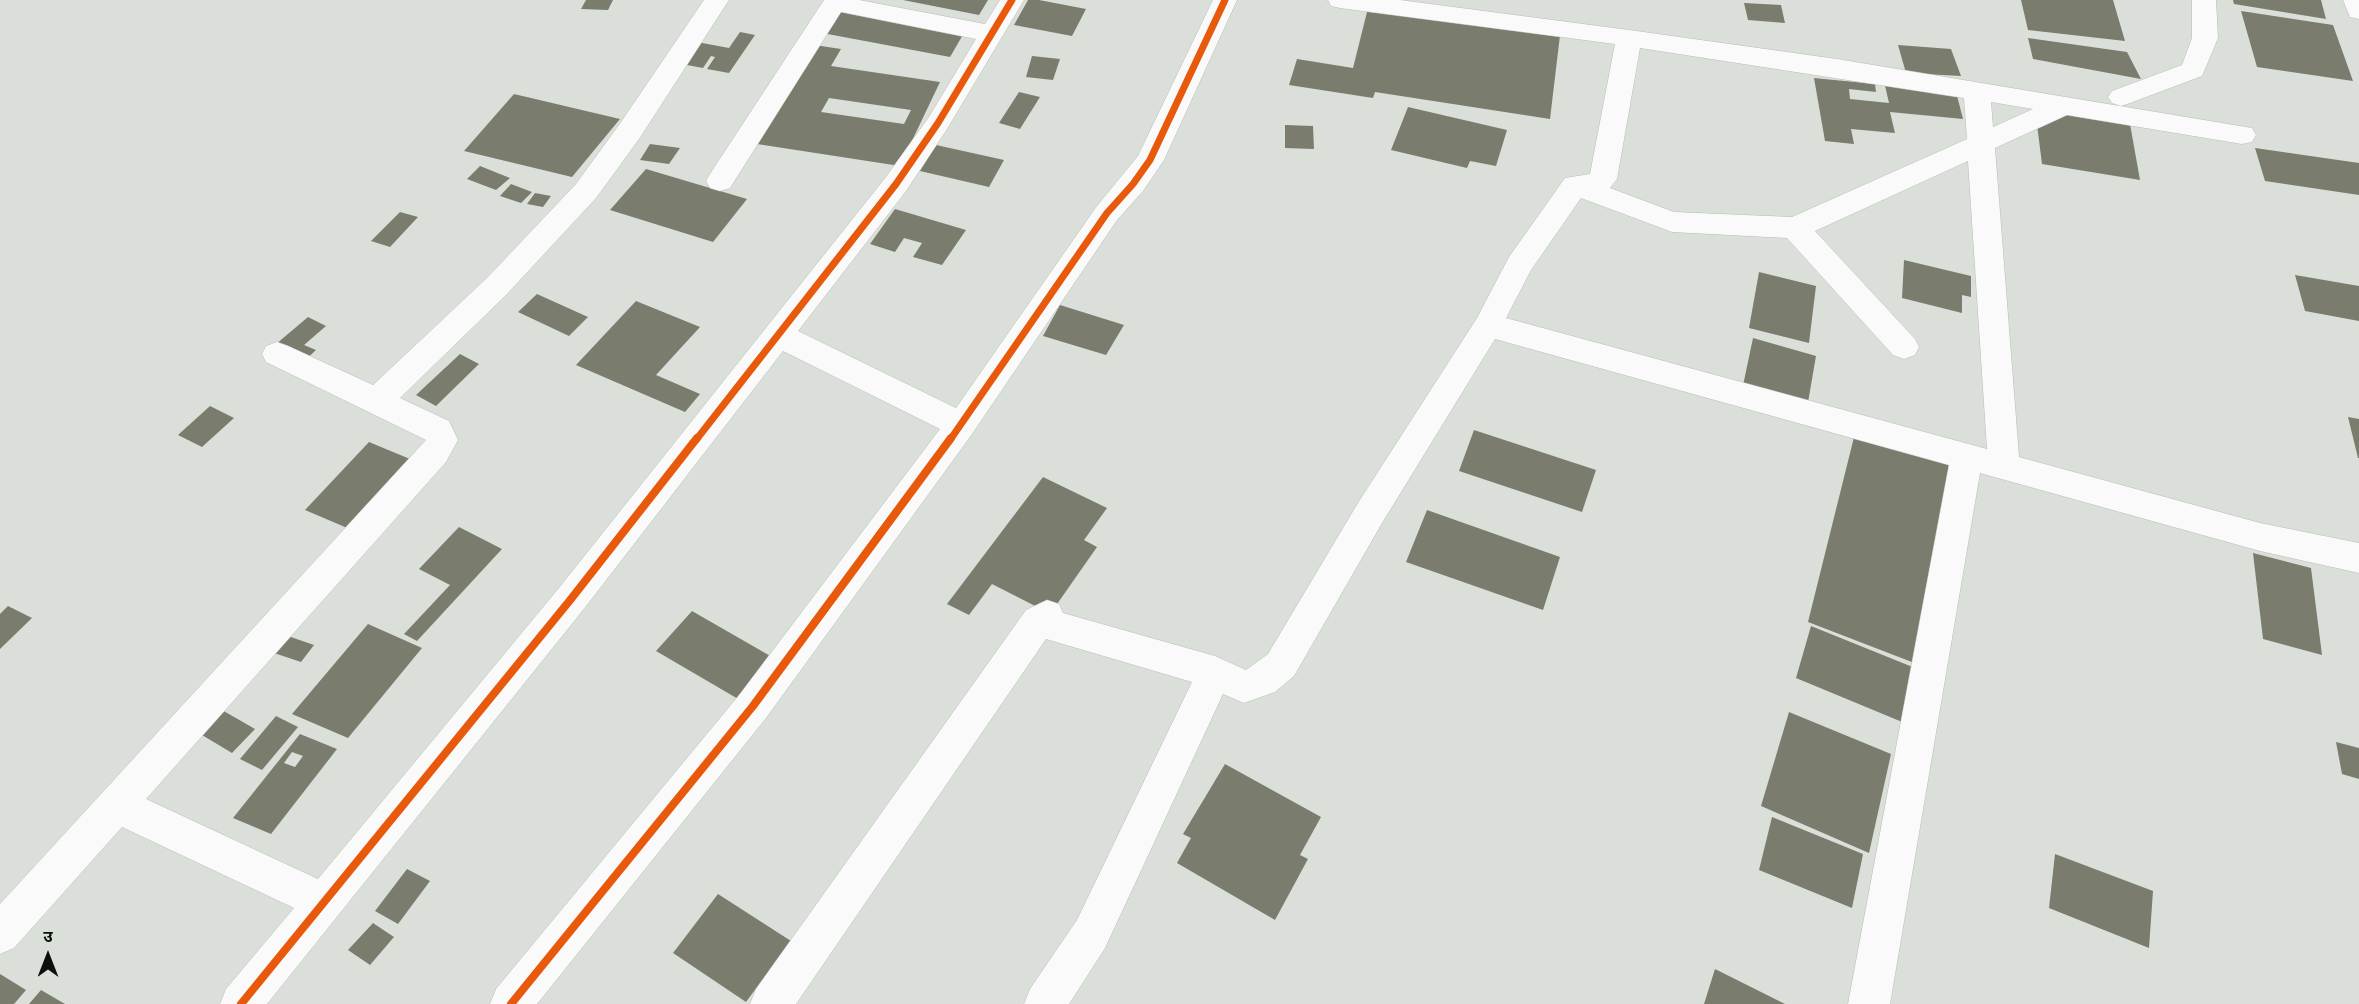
<!DOCTYPE html>
<meta charset="utf-8">
<style>
body{margin:0}
#map{position:relative;width:2359px;height:1004px;overflow:hidden;background:#dae0d9;font-family:"Sofia Sans Condensed","Noto Sans Devanagari",sans-serif}
canvas{display:block}
.north{position:absolute;left:18px;top:926px;width:60px;height:60px;-webkit-text-stroke:4px #d8e3d6;paint-order:stroke;rotate:0deg;font-size:16px;font-weight:700;line-height:24px;text-align:center;color:#0c0f0b}
.north::after{content:'';display:block;margin:auto;width:21px;height:27px;background:#0c0f0b;clip-path:polygon(50% 0,100% 100%,50% 72%,0 100%)}
</style>
<div id="map">
<canvas width="2359" height="1004"></canvas>
<div class="north">उ</div>
</div>
<script>
const ctx = document.querySelector('canvas').getContext('2d');
ctx.lineJoin = 'round';
function fillPath(path, color) {
  ctx.fillStyle = color;
  ctx.fill(path, 'evenodd');
}
function shape(rows) {
  const path = new Path2D();
  for (const r of rows) {
    path.moveTo(r[0], r[1]);
    for (let i = 2; i < r.length; i += 2) path.lineTo(r[i], r[i + 1]);
  }
  return path;
}
function trace(path, color, width, dash) {
  ctx.strokeStyle = color;
  ctx.lineWidth = width;
  ctx.lineCap = dash ? 'butt' : 'round';
  ctx.setLineDash(dash || []);
  ctx.stroke(path);
}
fillPath(shape([
 [586,0,613,0,608,10,581,9],
 [903,0,988,0,979,15],
 [1028,0,1039,0,1086,9,1072,36,1014,25],
 [2021,0,2113,0,2125,41,2028,30],
 [2233,0,2321,0,2326,19,2234,4],
 [1744,3,1781,5,1785,23,1748,20],
 [1369,4,1561,27,1550,119,1375,92,1373,98,1289,85,1297,59,1353,68],
 [833,9,964,33,950,57,817,32],
 [2241,11,2333,25,2353,81,2257,67],
 [740,32,755,35,729,73,707,69,715,57,711,56,703,68,671,62,686,40,729,48],
 [2028,38,2127,52,2141,79,2033,59],
 [801,43,841,49,831,66,940,82,900,166,744,142],
 [829,98,911,110,904,124,821,112],
 [1898,45,1951,49,1961,76,1906,73],
 [1032,56,1060,59,1053,80,1026,77],
 [1883,77,1954,84,1963,119,1890,112,1895,133,1851,129,1854,144,1825,141,1814,78,1875,84,1876,92,1849,89,1850,99,1889,103],
 [1019,92,1040,97,1020,129,999,123],
 [514,94,620,119,572,177,464,151],
 [1408,107,1507,130,1496,166,1470,161,1467,168,1391,150],
 [2035,109,2130,124,2140,180,2042,164],
 [1285,125,1313,126,1314,149,1285,148],
 [650,144,680,148,669,164,640,160],
 [936,145,1004,160,989,187,920,171],
 [2255,148,2359,163,2359,195,2265,181],
 [480,166,510,178,496,190,467,179],
 [646,169,747,199,713,242,610,210],
 [511,184,532,192,521,203,500,196],
 [535,193,551,196,543,207,527,204],
 [895,209,966,230,942,265,913,257,922,243,904,238,895,252,870,244],
 [400,212,418,217,390,247,371,241],
 [1904,260,1971,276,1971,297,1962,295,1962,313,1902,298],
 [1759,272,1816,286,1809,343,1749,328],
 [2295,275,2359,286,2359,321,2305,311],
 [537,294,588,317,569,336,518,312],
 [636,301,700,327,656,375,700,394,685,412,576,365],
 [1060,305,1124,325,1106,355,1043,336],
 [308,317,326,326,304,345,316,350,300,365,269,350],
 [1753,338,1816,356,1806,414,1741,395],
 [460,354,479,364,436,406,416,395],
 [210,406,234,418,202,447,178,435],
 [2348,417,2359,419,2359,458,2358,458],
 [1474,430,1596,470,1582,512,1459,471],
 [1855,433,1955,467,1917,664,1808,622],
 [369,442,422,464,359,533,305,510],
 [1043,477,1107,508,1084,540,1097,547,1055,607,1043,610,992,584,969,615,947,604],
 [1427,510,1560,557,1543,610,1406,562],
 [459,527,502,549,417,641,404,634,450,585,419,569],
 [2253,553,2311,568,2322,655,2263,639],
 [8,606,32,618,0,649,0,614],
 [692,611,779,661,745,703,656,651],
 [368,624,422,648,348,738,292,714],
 [1811,626,1920,670,1907,724,1796,678],
 [285,635,314,645,301,662,271,652],
 [215,706,255,729,232,753,192,729],
 [1789,712,1891,754,1869,853,1761,806],
 [276,716,298,727,262,770,240,759],
 [300,734,337,749,271,834,233,818],
 [292,752,303,756,295,767,284,763],
 [2336,742,2359,748,2359,779,2342,774],
 [1225,764,1321,817,1300,855,1308,859,1275,920,1177,863,1191,838,1183,834],
 [1772,817,1863,854,1852,908,1759,870],
 [2055,854,2153,891,2149,948,2049,908],
 [407,869,430,881,398,924,375,911],
 [718,894,791,941,746,1002,673,953],
 [373,923,394,937,370,965,348,950],
 [1715,969,1785,1004,1704,1004],
 [0,974,26,990,14,1004,0,1004],
 [41,990,65,1004,29,1004]
]), '#7a7c6d');
const minor = shape([
 [704,0,729,0,639,139,596,198,507,294,400,398,449,421,458,440,446,462,146,799,318,879,559,588,886,177,929,117,976,39,841,12,730,188,720,191,710,188,706,181,710,174,824,0,859,0,985,24,1000,0,1024,0,947,129,906,191,798,331,956,408,1097,206,1138,156,1213,0,1237,0,1164,160,1143,191,1117,220,972,434,766,718,537,1004,490,1004,496,989,740,694,940,429,783,351,583,610,267,1004,220,1004,226,989,294,908,122,827,14,948,0,954,0,904,426,440,266,362,262,354,266,346,277,342,288,346,373,385,487,278,576,184,619,125,704,0],
 [1328,0,1400,0,1629,30,1837,59,2252,128,2256,135,2252,142,2242,144,2067,115,1995,148,2019,457,2260,523,2359,543,2359,573,2260,551,1980,473,1890,1004,1848,1004,1949,465,1495,339,1382,523,1294,676,1275,692,1244,703,1223,694,1105,948,1069,1004,1024,1004,1030,989,1077,920,1192,682,1046,639,796,1004,750,1004,756,989,1026,610,1047,600,1059,604,1063,613,1215,656,1246,670,1268,654,1358,503,1477,318,1509,257,1565,178,1590,174,1615,44,1340,8,1331,6,1328,0],
 [1640,48,1964,98,1967,139,1792,217,1674,212,1610,188,1617,179,1640,48],
 [1991,102,2033,109,1993,127,1991,102],
 [1968,161,1987,449,1506,318,1531,270,1581,198,1672,232,1787,238,1893,355,1904,359,1915,355,1919,347,1915,339,1815,231,1968,161],
 [2192,0,2216,0,2218,38,2202,76,2130,103,2121,106,2112,103,2108,97,2112,91,2182,65,2192,38,2192,0],
 [2343,0,2359,0,2359,19,2350,17,2343,0]
]);
trace(minor, '#b7bcb6', 1);
fillPath(minor, '#f9faf9');
trace(shape([
 [696,440,896,184,938,123,1012,0],
 [950,440,1107,213,1133,184,1150,160,1225,0]
]), '#e8590c', 7);
trace(shape([
 [241,1004,571,599,697,438],
 [511,1004,753,706,951,438]
]), '#e8590c', 8);
</script>
